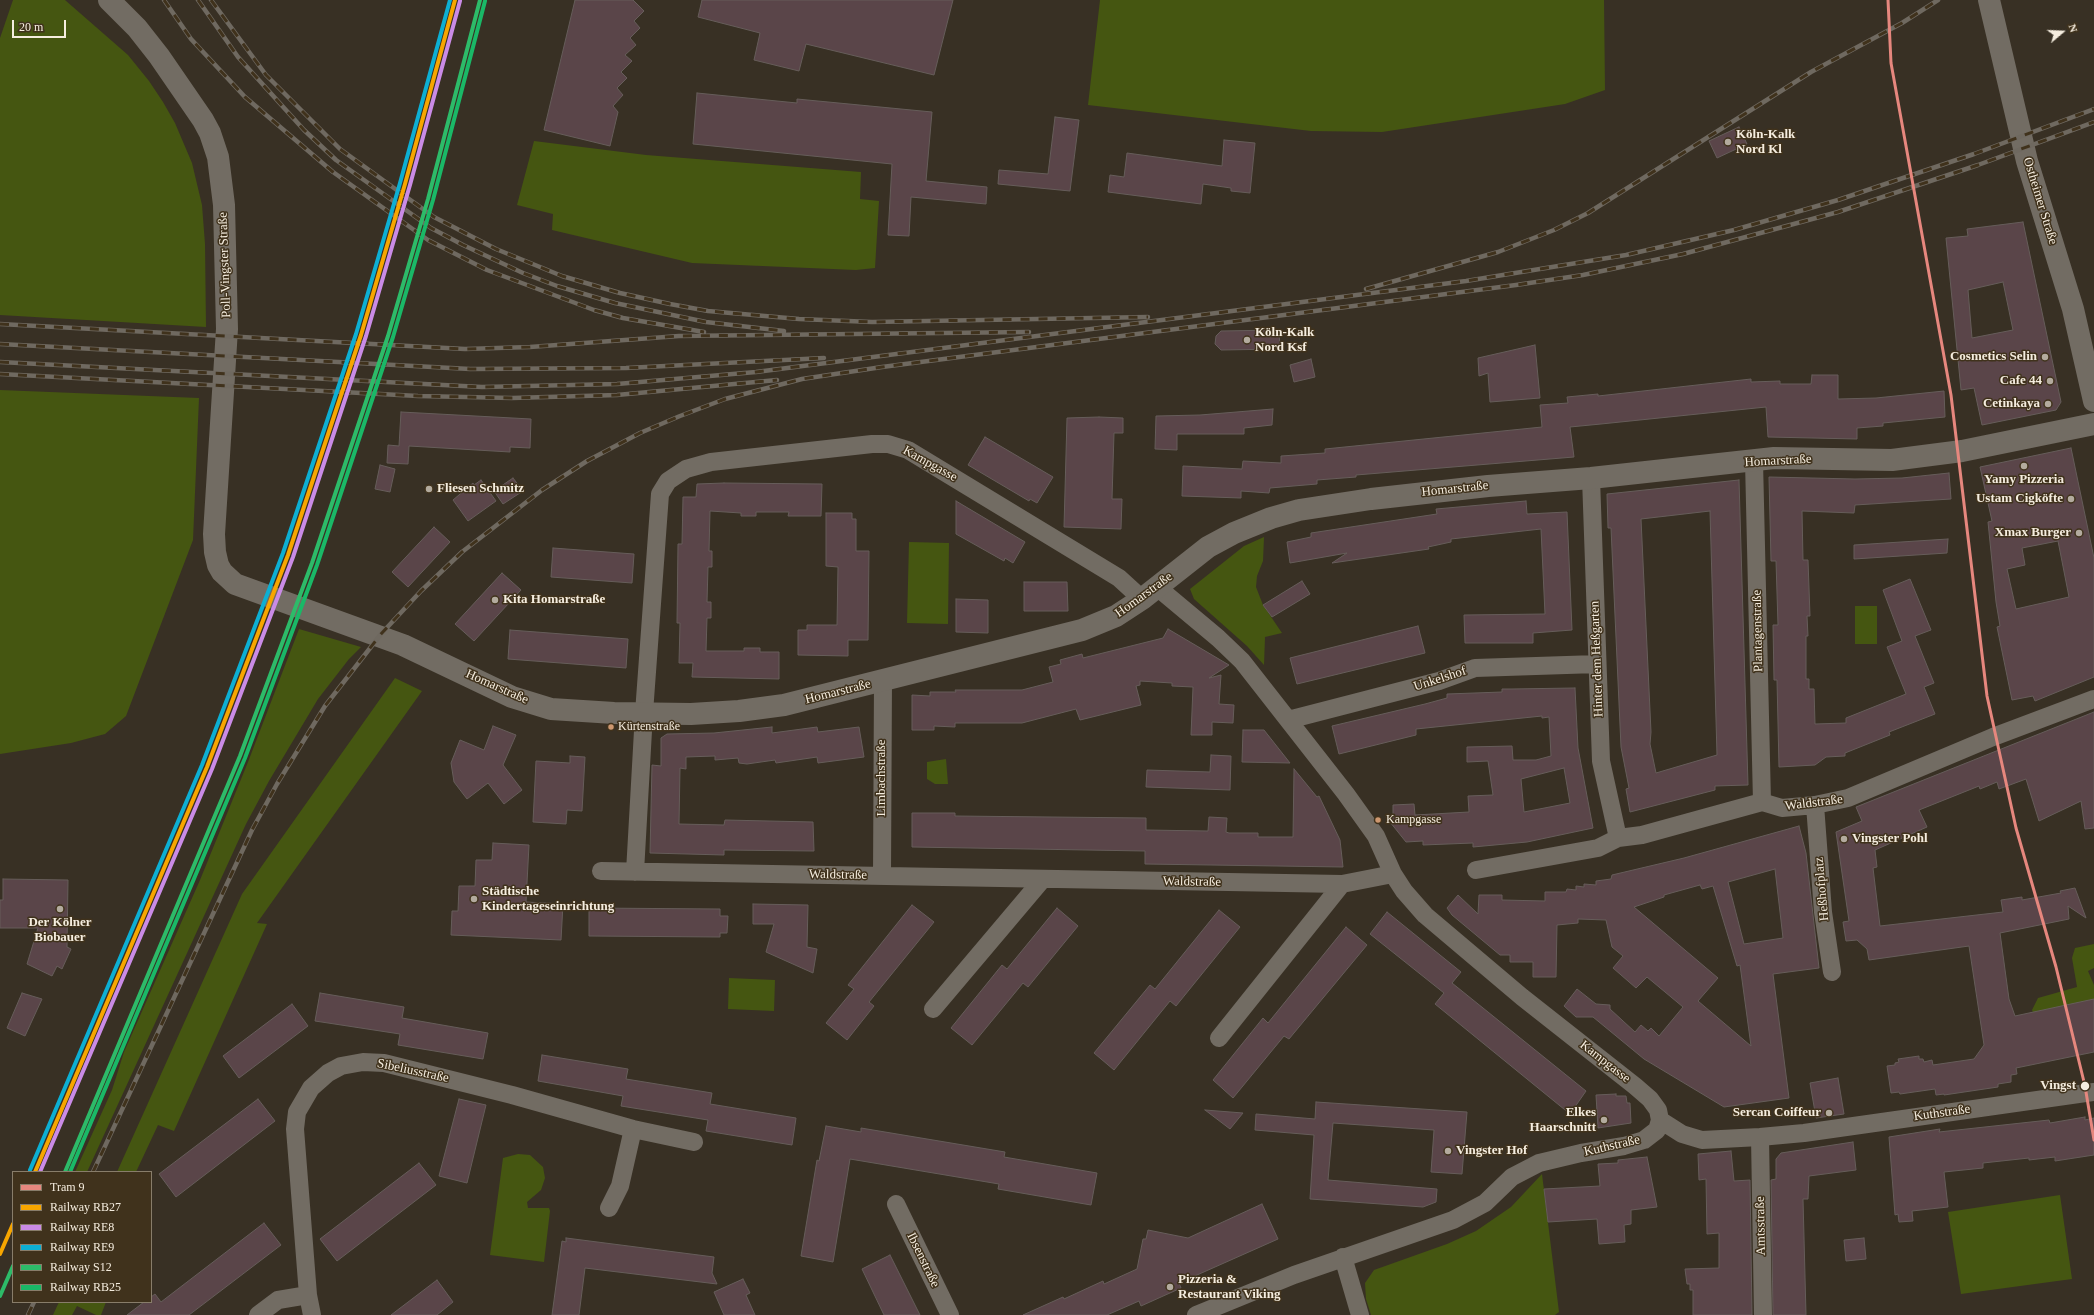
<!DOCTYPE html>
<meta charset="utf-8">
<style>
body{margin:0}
#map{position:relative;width:2094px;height:1315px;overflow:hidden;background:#383024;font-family:Georgia,serif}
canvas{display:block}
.legend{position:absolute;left:12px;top:1171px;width:140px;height:132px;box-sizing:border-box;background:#40321c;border:1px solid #887d6a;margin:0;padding:5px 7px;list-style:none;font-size:12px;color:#f5eddf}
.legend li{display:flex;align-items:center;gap:8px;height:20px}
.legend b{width:20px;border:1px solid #887d6a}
.north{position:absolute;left:2042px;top:12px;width:40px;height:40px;-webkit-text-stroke:3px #40321c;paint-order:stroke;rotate:71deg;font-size:11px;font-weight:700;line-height:16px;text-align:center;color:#f5eddf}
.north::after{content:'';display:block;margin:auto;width:14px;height:18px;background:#f5eddf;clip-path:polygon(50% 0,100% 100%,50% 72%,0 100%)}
.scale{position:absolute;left:12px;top:20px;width:54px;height:18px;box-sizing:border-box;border:2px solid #f5eddf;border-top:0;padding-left:5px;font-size:12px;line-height:14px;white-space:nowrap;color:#f5eddf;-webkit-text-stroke:3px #40321c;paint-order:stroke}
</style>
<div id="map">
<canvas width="2094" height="1315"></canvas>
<ul class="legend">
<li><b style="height:5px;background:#e6877e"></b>Tram 9</li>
<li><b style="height:5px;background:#f7a600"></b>Railway RB27</li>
<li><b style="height:5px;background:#ca8be6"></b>Railway RE8</li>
<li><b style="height:5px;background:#0dafd3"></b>Railway RE9</li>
<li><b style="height:5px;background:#2dbb69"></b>Railway S12</li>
<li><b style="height:5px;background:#1ab867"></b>Railway RB25</li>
</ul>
<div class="north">N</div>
<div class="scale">20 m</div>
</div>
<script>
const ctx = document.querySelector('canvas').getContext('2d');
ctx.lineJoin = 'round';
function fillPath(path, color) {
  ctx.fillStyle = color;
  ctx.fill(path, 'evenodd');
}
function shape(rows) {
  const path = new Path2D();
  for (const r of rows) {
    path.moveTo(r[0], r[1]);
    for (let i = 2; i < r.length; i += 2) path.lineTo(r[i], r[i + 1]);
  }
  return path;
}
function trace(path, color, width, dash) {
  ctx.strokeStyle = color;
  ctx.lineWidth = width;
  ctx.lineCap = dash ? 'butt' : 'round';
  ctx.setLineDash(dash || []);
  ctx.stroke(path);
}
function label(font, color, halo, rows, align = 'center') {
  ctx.font = font + ' Georgia,serif';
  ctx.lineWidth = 3;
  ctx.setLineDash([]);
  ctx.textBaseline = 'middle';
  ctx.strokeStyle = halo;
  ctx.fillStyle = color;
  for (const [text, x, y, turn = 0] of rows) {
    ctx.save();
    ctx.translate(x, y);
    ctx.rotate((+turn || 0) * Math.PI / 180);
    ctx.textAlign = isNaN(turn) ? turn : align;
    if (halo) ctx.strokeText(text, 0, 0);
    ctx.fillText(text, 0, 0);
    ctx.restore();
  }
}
fillPath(shape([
 [13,0,65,0,128,55,149,81,163,102,175,123,192,163,202,205,205,244,206,327,0,315,0,38],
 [1100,0,1604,0,1605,90,1565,104,1382,132,1311,131,1088,105],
 [534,141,646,155,861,172,860,199,879,201,875,268,856,270,692,263,552,230,553,214,517,205],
 [0,390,199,398,193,540,126,716,105,734,71,743,0,754],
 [1264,537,1263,561,1257,576,1256,587,1263,605,1282,633,1265,637,1264,665,1247,646,1194,599,1190,589,1244,546],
 [909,542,949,543,948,624,907,623],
 [1855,606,1877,606,1877,644,1855,644],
 [299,629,361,647,349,659,318,699,269,781,246,824,87,1172,75,1172,112,1090,124,1052,200,880,248,762],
 [395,678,422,691,257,923,267,924,174,1131,158,1125,136,1172,117,1172,242,894],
 [946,759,948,784,935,784,927,779,927,762],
 [2094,944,2094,968,2088,971,2094,985,2094,1002,2034,1015,2032,1010,2038,998,2077,987,2072,958,2075,948],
 [729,978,775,980,774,1011,728,1009],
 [518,1154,530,1155,543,1167,545,1178,541,1190,527,1202,528,1208,549,1208,550,1211,544,1262,490,1255,503,1158],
 [1542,1174,1559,1312,1555,1315,1371,1315,1366,1299,1365,1283,1374,1270,1447,1244,1476,1231,1511,1207],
 [2060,1195,2072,1279,1961,1294,1948,1212],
 [59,1302,106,1302,101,1315,96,1315,77,1306,72,1315,53,1315]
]), '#455611');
const building = shape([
 [575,0,633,0,644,11,634,21,640,28,630,38,636,45,625,55,632,61,621,72,627,78,617,88,623,95,613,106,618,112,610,146,544,130,575,0],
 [702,0,953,0,934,75,806,44,799,71,754,60,760,33,698,17,702,0],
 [697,93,797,103,797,99,932,112,926,181,987,187,986,204,911,197,909,236,888,235,892,164,693,144,697,93],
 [1055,117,1079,120,1070,191,998,184,999,170,1048,174,1055,117],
 [1739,127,1747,144,1717,158,1709,141,1739,127],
 [1224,140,1255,143,1250,193,1231,191,1231,188,1203,184,1201,204,1108,192,1110,175,1124,177,1127,153,1222,166,1224,140],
 [2023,222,2061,402,2056,410,1982,425,1974,388,1961,390,1946,238,1968,236,1967,229,2023,222],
 [2003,282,2013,330,1972,338,1968,290,2003,282],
 [1279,330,1280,349,1221,350,1215,344,1216,336,1221,331,1279,330],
 [1535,345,1540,398,1490,402,1488,373,1479,376,1478,358,1535,345],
 [1311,359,1315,377,1294,382,1290,365,1311,359],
 [1812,375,1838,375,1838,399,1876,398,1944,391,1945,417,1883,423,1883,426,1857,428,1857,439,1768,437,1766,407,1601,424,1570,427,1574,457,1356,475,1356,477,1317,480,1317,484,1270,488,1269,493,1241,491,1241,498,1182,496,1183,466,1242,469,1243,461,1281,463,1281,456,1325,453,1325,449,1542,427,1540,405,1568,403,1567,397,1598,394,1598,396,1751,379,1751,382,1780,381,1780,384,1811,384,1812,375],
 [1273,409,1272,425,1244,428,1244,434,1177,434,1177,450,1155,449,1156,416,1200,415,1273,409],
 [401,412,531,419,530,448,510,447,510,452,409,446,408,464,387,463,388,445,399,446,401,412],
 [1099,417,1123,418,1123,433,1114,433,1112,499,1122,499,1121,529,1064,527,1067,418,1099,417],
 [985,437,1053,477,1037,503,1030,499,1029,501,968,465,985,437],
 [2071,448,2094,558,2094,677,2035,701,2033,696,2012,700,1997,627,2000,626,1996,602,1988,522,1992,521,1980,467,2071,448],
 [2058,541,2069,597,2016,609,2007,569,2025,565,2022,548,2058,541],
 [380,465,395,469,390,492,375,489,380,465],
 [1949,473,1951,499,1855,505,1854,513,1802,511,1803,560,1808,560,1810,616,1807,616,1808,636,1806,636,1806,679,1809,679,1809,689,1814,689,1815,724,1846,723,1846,718,1906,694,1887,647,1902,641,1883,590,1910,579,1931,630,1915,636,1934,683,1924,687,1935,714,1889,732,1890,735,1845,753,1845,756,1826,757,1815,765,1779,767,1777,680,1774,680,1773,625,1778,625,1776,561,1771,561,1769,477,1855,479,1902,478,1949,473],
 [513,478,523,491,503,504,494,491,513,478],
 [481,480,496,501,468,521,453,500,473,483,474,485,481,480],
 [1739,480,1748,785,1715,786,1715,790,1630,812,1626,789,1629,788,1621,747,1611,528,1608,528,1607,494,1739,480],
 [1710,511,1717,755,1656,773,1650,744,1651,732,1641,519,1710,511],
 [724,483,822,484,821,516,788,516,789,512,756,512,756,516,741,516,741,513,710,511,709,551,712,551,712,567,708,567,707,602,711,602,711,618,707,618,706,651,744,651,744,648,760,648,760,652,779,652,779,679,692,677,693,663,679,663,680,623,677,623,678,544,682,544,683,497,696,497,697,484,724,483],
 [956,501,1025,542,1013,563,1005,558,1004,561,956,534,956,501],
 [1526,501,1527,514,1567,512,1572,630,1533,633,1533,643,1465,643,1464,615,1545,614,1541,529,1451,539,1451,542,1428,547,1429,549,1332,563,1347,553,1290,563,1287,542,1311,537,1311,533,1437,514,1436,509,1526,501],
 [826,513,852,513,852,519,856,519,856,551,869,551,868,640,848,640,848,656,798,655,798,630,807,630,807,625,837,625,838,567,826,566,826,513],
 [434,527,450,542,408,587,392,572,434,527],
 [1948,539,1947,553,1854,559,1854,545,1948,539],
 [553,548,634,554,632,583,551,577,553,548],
 [502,573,521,590,474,641,455,624,502,573],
 [1302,581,1310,594,1272,617,1263,605,1302,581],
 [1024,582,1067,582,1068,611,1024,611,1024,582],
 [956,599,988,600,988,633,956,632,956,599],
 [1418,626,1425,653,1297,684,1290,658,1418,626],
 [1168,629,1229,665,1209,678,1221,675,1219,704,1234,705,1233,723,1212,722,1212,735,1191,735,1193,687,1172,686,1172,683,1140,681,1140,685,1136,686,1141,705,1080,720,1076,709,1022,723,955,723,955,727,934,726,934,730,912,730,912,695,930,696,930,692,956,692,955,690,1022,690,1053,682,1049,667,1061,664,1060,660,1082,654,1083,658,1163,638,1168,629],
 [510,630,628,639,626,668,508,659,510,630],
 [1575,688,1578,748,1593,828,1527,842,1473,847,1473,843,1423,845,1423,841,1406,842,1386,817,1393,817,1393,805,1414,804,1415,815,1469,812,1468,796,1493,795,1488,761,1467,762,1467,747,1512,746,1513,760,1536,760,1551,756,1549,717,1542,718,1542,716,1416,729,1416,735,1339,754,1332,726,1425,704,1447,698,1447,694,1502,692,1502,689,1511,689,1575,688],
 [1564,768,1570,803,1524,812,1521,779,1564,768],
 [2094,712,2094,828,2085,829,2081,801,2039,821,2026,779,1999,789,1997,782,1980,789,1979,786,1919,810,1927,827,1875,850,1877,867,1873,868,1880,926,2003,912,2001,900,2022,897,2022,900,2061,893,2060,891,2075,888,2086,918,2068,906,2069,919,2000,933,2009,999,2015,1016,2094,999,2094,1052,2016,1068,2017,1074,2011,1075,2011,1082,1998,1084,1998,1087,1944,1095,1944,1094,1936,1095,1935,1089,1900,1094,1899,1092,1891,1093,1887,1066,1895,1065,1895,1063,1899,1062,1898,1059,1919,1056,1919,1059,1923,1059,1924,1062,1932,1060,1933,1065,1974,1059,1984,1045,1969,946,1869,960,1867,949,1857,940,1846,941,1843,922,1849,921,1836,832,1862,821,1856,807,2094,712],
 [493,726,516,735,503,765,522,790,504,804,488,783,467,799,454,782,451,763,460,740,484,750,493,726],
 [772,727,772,733,817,727,818,732,859,727,864,757,818,763,817,757,776,763,775,760,747,764,739,763,738,758,715,760,715,756,686,757,686,769,680,768,679,824,724,825,725,820,813,822,814,851,724,850,724,855,650,853,652,765,661,766,661,738,667,734,714,733,772,727],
 [1243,730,1264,730,1290,763,1242,762,1243,730],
 [1211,755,1231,756,1230,790,1146,787,1147,770,1210,772,1211,755],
 [570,756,585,757,582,811,567,810,566,824,533,822,536,761,570,763,570,756],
 [1294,769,1317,797,1319,796,1340,840,1343,867,1145,864,1145,851,912,847,912,813,955,813,955,816,1146,818,1146,830,1208,831,1209,817,1227,818,1226,832,1229,833,1258,833,1258,837,1293,837,1294,769],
 [1799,826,1806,853,1819,968,1773,974,1789,1098,1724,1107,1644,1059,1593,1017,1576,1017,1564,1006,1577,989,1596,1004,1610,1005,1610,1009,1635,1032,1641,1025,1648,1031,1651,1028,1659,1036,1683,1007,1647,977,1636,988,1613,968,1623,956,1612,947,1606,920,1578,919,1578,923,1557,925,1556,977,1533,977,1533,962,1510,962,1510,955,1500,955,1452,915,1447,908,1458,895,1478,914,1479,895,1502,895,1502,900,1545,901,1545,892,1566,892,1567,889,1576,890,1576,886,1584,887,1584,884,1596,885,1596,881,1611,879,1612,875,1684,858,1799,826],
 [1775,869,1783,938,1744,944,1728,882,1775,869],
 [1700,885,1702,889,1713,886,1737,966,1740,965,1751,1046,1698,1001,1718,978,1634,907,1664,897,1664,895,1700,885],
 [493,843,529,845,526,902,563,904,561,940,451,935,452,911,458,911,459,886,475,886,476,860,492,860,493,843],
 [3,879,68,880,67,947,71,949,62,969,57,966,52,976,27,964,38,928,0,928,0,900,3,900,3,879],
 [753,904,808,905,807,947,817,949,813,973,766,952,774,924,753,924,753,904],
 [912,905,934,922,869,1002,874,1006,847,1040,826,1023,854,989,848,985,912,905],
 [589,908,720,909,720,916,728,916,727,933,720,933,720,937,589,936,589,908],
 [1057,908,1078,926,1028,987,1023,983,972,1045,951,1028,1002,965,1007,969,1057,908],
 [1219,910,1240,927,1176,1006,1170,1001,1114,1070,1094,1053,1150,985,1155,989,1219,910],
 [1387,912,1461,972,1452,983,1586,1091,1570,1114,1435,1004,1444,993,1370,934,1387,912],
 [1346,927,1367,945,1289,1039,1284,1036,1233,1098,1213,1080,1263,1018,1268,1023,1346,927],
 [22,993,42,999,25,1036,7,1028,22,993],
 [320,993,404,1007,402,1018,488,1033,483,1059,398,1045,400,1034,315,1021,320,993],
 [292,1004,308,1026,239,1078,223,1056,292,1004],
 [542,1055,628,1069,626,1079,712,1093,710,1104,796,1118,792,1145,706,1131,708,1120,621,1106,623,1096,538,1081,542,1055],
 [1838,1078,1844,1114,1816,1118,1810,1083,1838,1078],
 [1616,1094,1616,1096,1626,1096,1627,1103,1630,1103,1631,1123,1598,1128,1596,1095,1616,1094],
 [258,1099,275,1121,176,1197,159,1174,258,1099],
 [459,1099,486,1105,467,1183,439,1176,459,1099],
 [1316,1102,1467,1112,1462,1174,1431,1172,1434,1130,1333,1123,1328,1180,1437,1189,1436,1202,1423,1207,1310,1199,1314,1135,1255,1130,1256,1114,1315,1119,1316,1102],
 [1205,1110,1243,1113,1230,1129,1205,1110],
 [2085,1117,2085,1120,2094,1118,2094,1155,2055,1161,2055,1157,2029,1160,2029,1158,1983,1163,1983,1168,1944,1172,1948,1207,1912,1211,1913,1221,1899,1222,1898,1214,1895,1215,1889,1137,1940,1129,1939,1132,2049,1120,2050,1123,2085,1117],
 [826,1126,861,1132,861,1128,1005,1152,1004,1157,1097,1173,1091,1205,998,1189,999,1184,850,1159,833,1262,801,1256,817,1160,819,1161,826,1126],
 [1853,1142,1856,1170,1809,1176,1808,1199,1803,1199,1806,1315,1773,1315,1771,1180,1776,1179,1776,1159,1781,1153,1853,1142],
 [1731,1151,1734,1181,1750,1180,1752,1315,1693,1315,1693,1290,1690,1290,1690,1284,1687,1284,1685,1269,1719,1268,1719,1233,1707,1234,1706,1179,1699,1180,1698,1154,1731,1151],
 [1647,1157,1657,1207,1631,1210,1631,1224,1624,1225,1625,1242,1599,1244,1597,1219,1548,1222,1544,1189,1600,1186,1598,1164,1618,1163,1618,1160,1647,1157],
 [419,1163,436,1185,337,1261,320,1239,419,1163],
 [1262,1204,1278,1239,1179,1283,1181,1288,1141,1306,1139,1301,1107,1315,1023,1315,1063,1297,1064,1299,1103,1281,1104,1284,1137,1269,1143,1239,1146,1239,1148,1230,1188,1238,1262,1204],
 [264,1223,281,1245,189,1315,127,1315,144,1302,151,1302,151,1297,155,1294,161,1302,264,1223],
 [566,1238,714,1257,712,1273,717,1284,585,1268,579,1315,552,1315,562,1241,566,1242,566,1238],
 [1864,1238,1866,1259,1846,1261,1844,1240,1864,1238],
 [890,1255,920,1315,884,1315,862,1269,890,1255],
 [743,1279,750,1293,746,1295,755,1315,724,1315,714,1292,743,1279],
 [437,1280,453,1302,437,1315,391,1315,437,1280]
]);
fillPath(building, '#5a4549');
trace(building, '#665d5a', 1);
trace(shape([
 [1754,461,1762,802],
 [1591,478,1601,761,1618,838],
 [1157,587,1218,638,1242,661,1346,794,1376,836,1393,874,1404,891,1425,915,1522,997,1635,1086,1650,1099,1658,1110,1660,1120,1657,1130,1644,1140,1624,1146,1581,1153,1539,1163,1512,1177,1485,1203,1453,1220,1294,1275,1196,1315],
 [1288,720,1439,681,1475,668,1597,664],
 [1815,805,1823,912,1832,972],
 [1476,870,1598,848,1618,838,1642,835,1762,802,1782,808,1815,805,1848,798,1993,737,2094,699],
 [601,871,1342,884,1393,874],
 [635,872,644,713,660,494,668,481,686,469,711,462,872,444,888,444,908,450,1119,578,1142,599],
 [882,875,883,680],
 [933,1009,1042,880],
 [1219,1038,1342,884],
 [1660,1120,1682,1134,1702,1140,1760,1137,1804,1133,2094,1092],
 [1760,1137,1763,1315],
 [896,1204,950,1315],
 [609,1208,620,1186,633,1129],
 [1343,1257,1360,1315],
 [258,1315,278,1300,308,1295],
 [312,1315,308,1295,295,1129,297,1112,311,1088,328,1073,341,1066,363,1062,384,1063,512,1095,633,1129,694,1142]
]), '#726c63', 18);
trace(shape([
 [109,0,137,28,159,56,203,120,210,133,218,157,224,205,227,329,214,534,215,552,218,565,222,572,235,584,403,645,512,697,551,709,614,713,691,714,739,711,784,705,1082,630,1116,616,1142,599,1208,547,1234,533,1271,518,1299,510,1371,499,1488,486,1591,478,1774,458,1892,460,1962,451,2094,424],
 [1989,0,2027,161,2073,309,2094,401]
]), '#726c63', 22);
const rail = shape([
 [164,0,191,39,245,97,333,172,428,240,487,270,594,310,623,318,704,332],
 [198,0,238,57,304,130,336,160,431,228,463,245,523,273,557,286,615,303,706,322,784,331],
 [211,0,266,75,340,149,434,217,496,249,562,276,620,293,670,304,708,311,799,319,872,322,1148,317],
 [1366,289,1498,252,1554,230,1588,213,1811,72,1902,23,1938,0],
 [0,324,465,349,530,347,679,336,1029,332],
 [0,344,470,369,626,368,824,358],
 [0,362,482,387,617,384,756,372,1466,281,1626,255,1734,230,1838,200,1974,154,2094,109],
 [0,374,418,396,512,398,617,395,777,380],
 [93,1172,252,830,277,784,325,706,381,634,421,591,462,552,542,490,587,461,640,433,680,416,725,399,802,379,882,367,1516,285,1583,275,1683,254,1838,212,1978,165,2094,122],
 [28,1315,34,1302]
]);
trace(rail, '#6f6960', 4.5);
trace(rail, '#40321c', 3, [9]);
trace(shape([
 [35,1172,207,767,288,555,361,335,405,184,455,0],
 [0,1254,13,1224]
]), '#f7a600', 4);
trace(shape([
 [40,1172,212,769,293,557,366,336,410,185,460,1]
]), '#ca8be6', 4);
trace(shape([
 [30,1170,202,765,283,553,356,334,400,183,450,0]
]), '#0dafd3', 4);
trace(shape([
 [65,1172,240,756,312,563,388,336,428,199,480,0],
 [0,1296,13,1266]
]), '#2dbb69', 4);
trace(shape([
 [70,1172,245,758,317,565,393,337,433,200,485,1]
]), '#1ab867', 4);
trace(shape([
 [1888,0,1891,63,1951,395,1987,696,2016,828,2056,967,2085,1086,2094,1140]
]), '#e6877e', 3);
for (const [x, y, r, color] of [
 [1728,142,4,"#b3ab9e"],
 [1247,340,4,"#b3ab9e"],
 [2045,357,4,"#b3ab9e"],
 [2050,381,4,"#b3ab9e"],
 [2048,404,4,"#b3ab9e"],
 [2024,466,4,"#b3ab9e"],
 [429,489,4,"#b3ab9e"],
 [2071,499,4,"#b3ab9e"],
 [2079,533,4,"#b3ab9e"],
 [495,600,4,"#b3ab9e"],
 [611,727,3.5,"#cd976f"],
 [1378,820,3.5,"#cd976f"],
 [1844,839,4,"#b3ab9e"],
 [474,899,4,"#b3ab9e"],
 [60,909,4,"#b3ab9e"],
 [2085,1086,5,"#f5eddf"],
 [1829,1113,4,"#b3ab9e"],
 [1604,1120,4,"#b3ab9e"],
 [1448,1151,4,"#b3ab9e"],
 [1170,1287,4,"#b3ab9e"]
]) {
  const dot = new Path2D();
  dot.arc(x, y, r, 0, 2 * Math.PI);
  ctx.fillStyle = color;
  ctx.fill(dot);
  trace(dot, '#40321c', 1.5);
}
label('12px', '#f5eddf', '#40321c', [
 ["Kürtenstraße",618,727],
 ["Kampgasse",1386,820]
], 'left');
label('bold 13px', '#f5eddf', '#40321c', [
 ["Köln-Kalk",1736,135],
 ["Nord Kl",1736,150],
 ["Köln-Kalk",1255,333],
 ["Nord Ksf",1255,348],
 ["Cosmetics Selin",2037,357,"right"],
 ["Cafe 44",2042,381,"right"],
 ["Cetinkaya",2040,404,"right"],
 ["Yamy Pizzeria",2024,480,"center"],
 ["Fliesen Schmitz",437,489],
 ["Ustam Cigköfte",2063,499,"right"],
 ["Xmax Burger",2071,533,"right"],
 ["Kita Homarstraße",503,600],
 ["Vingster Pohl",1852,839],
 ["Städtische",482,892],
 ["Kindertageseinrichtung",482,907],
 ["Der Kölner",60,923,"center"],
 ["Biobauer",60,938,"center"],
 ["Elkes",1596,1113,"right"],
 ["Haarschnitt",1596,1128,"right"],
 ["Sercan Coiffeur",1821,1113,"right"],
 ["Vingster Hof",1456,1151],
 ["Pizzeria &",1178,1280],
 ["Restaurant Viking",1178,1295]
], 'left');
label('13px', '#f5eddf', '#40321c', [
 ["Ostheimer Straße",2040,201,73],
 ["Poll-Vingster Straße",225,265,-92],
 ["Homarstraße",1778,461,-3],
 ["Kampgasse",930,464,29],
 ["Homarstraße",1455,489,-6],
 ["Homarstraße",1144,595,-36],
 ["Plantagenstraße",1758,631,-91],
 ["Hinter dem Heßgarten",1597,659,-92],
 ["Unkelshof",1440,679,-18],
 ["Homarstraße",497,687,24],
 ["Homarstraße",838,692,-14],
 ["Limbachstraße",882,778,-90],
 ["Waldstraße",1814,803,-7],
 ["Waldstraße",838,875,1],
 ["Waldstraße",1192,882,1],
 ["Heßhofplatz",1822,889,-95],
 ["Kampgasse",1605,1062,38],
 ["Sibeliusstraße",413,1071,12],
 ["Kuthstraße",1942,1113,-8],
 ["Kuthstraße",1612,1146,-13],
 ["Amtsstraße",1761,1226,-91],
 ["Ibsenstraße",923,1260,64]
]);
label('bold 13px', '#f5eddf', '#40321c', [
 ["Vingst",2076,1086]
], 'right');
</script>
